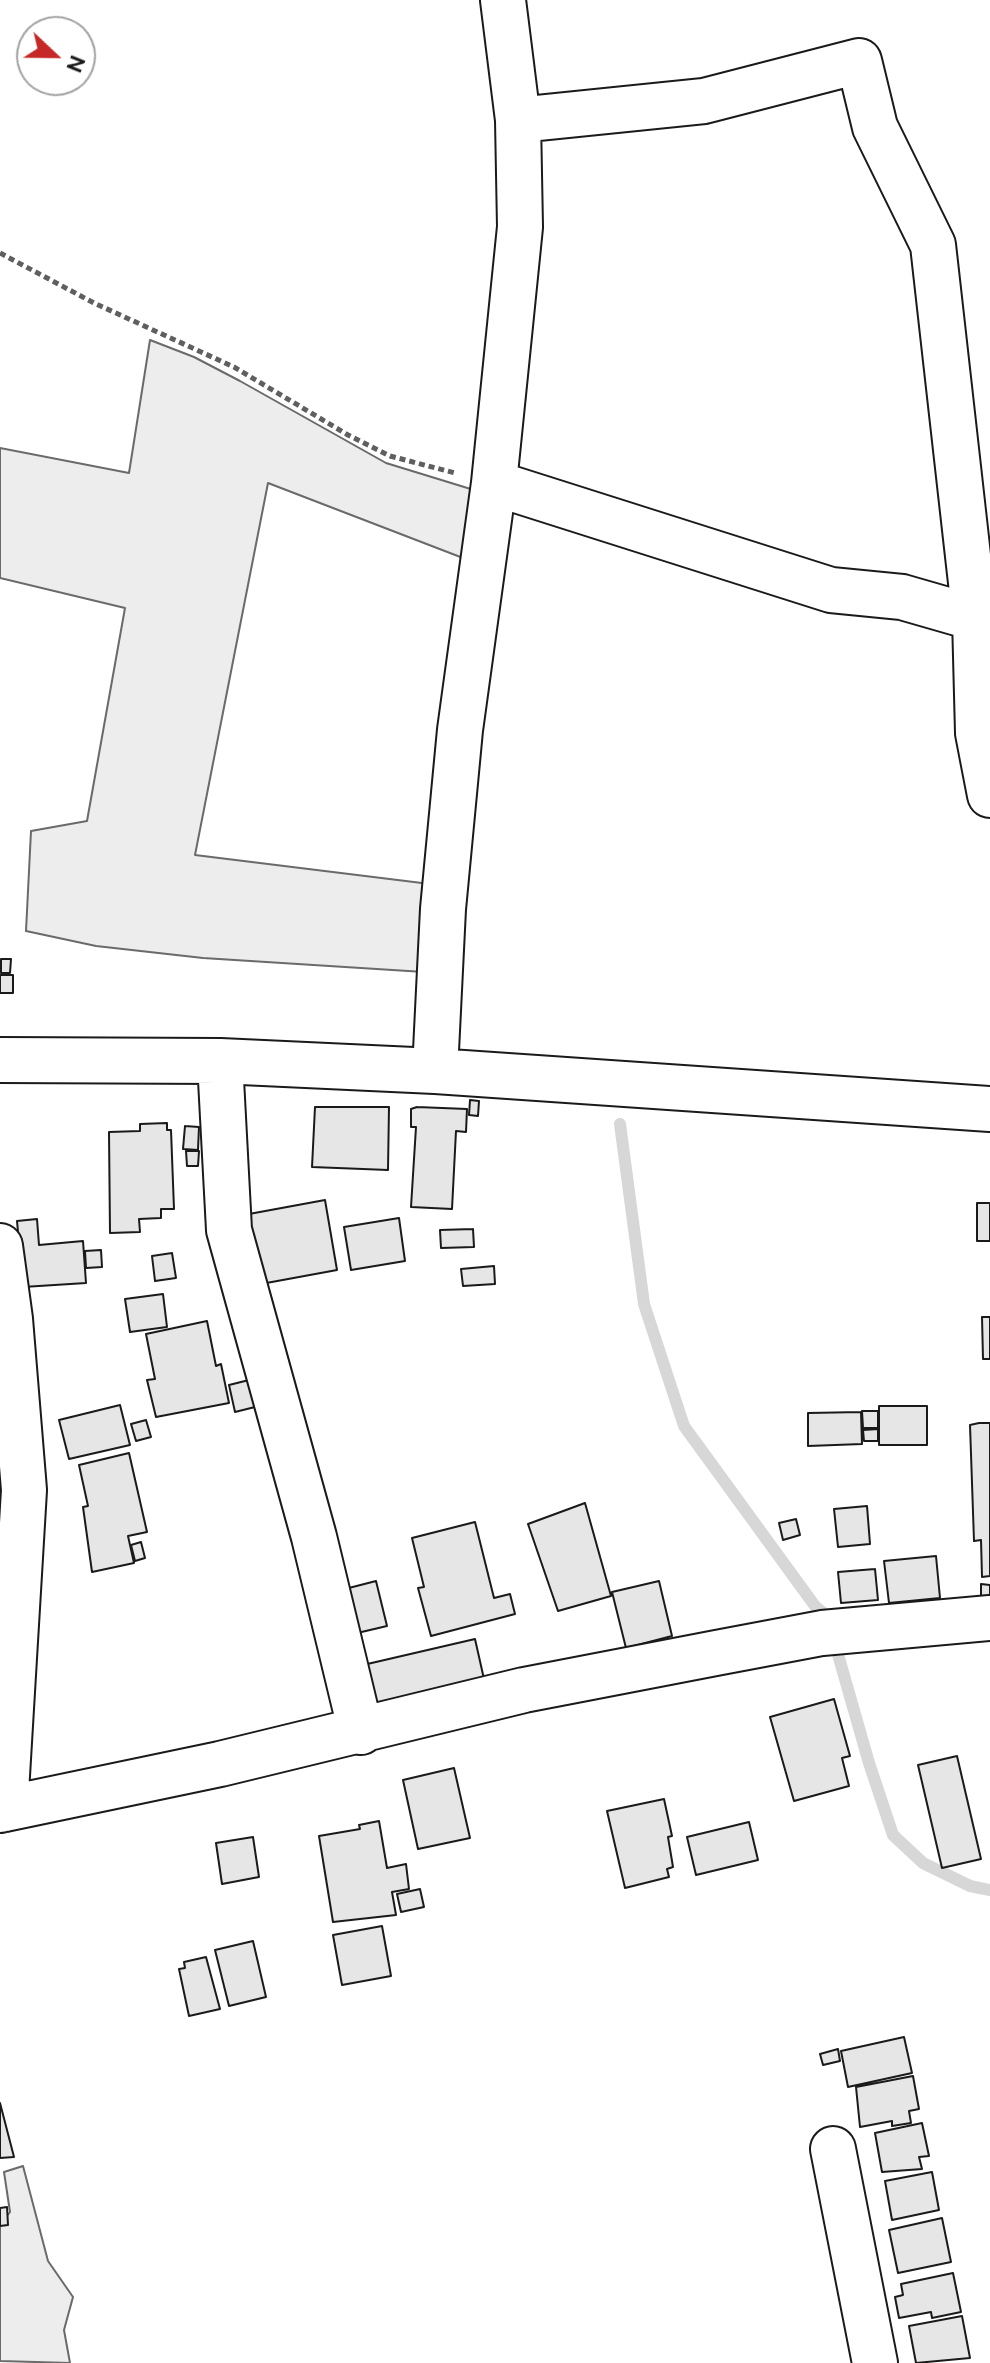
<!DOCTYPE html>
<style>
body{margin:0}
#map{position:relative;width:990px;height:2363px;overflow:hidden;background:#fff;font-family:Ubuntu,sans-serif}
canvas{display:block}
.north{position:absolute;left:16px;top:16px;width:80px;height:80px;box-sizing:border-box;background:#fff;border:2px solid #a3a3a3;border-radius:50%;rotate:112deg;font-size:22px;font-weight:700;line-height:32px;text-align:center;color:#1a1a1a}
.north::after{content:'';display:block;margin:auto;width:28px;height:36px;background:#c62828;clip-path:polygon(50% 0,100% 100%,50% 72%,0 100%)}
</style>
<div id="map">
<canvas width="990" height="2363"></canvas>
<div class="north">N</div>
</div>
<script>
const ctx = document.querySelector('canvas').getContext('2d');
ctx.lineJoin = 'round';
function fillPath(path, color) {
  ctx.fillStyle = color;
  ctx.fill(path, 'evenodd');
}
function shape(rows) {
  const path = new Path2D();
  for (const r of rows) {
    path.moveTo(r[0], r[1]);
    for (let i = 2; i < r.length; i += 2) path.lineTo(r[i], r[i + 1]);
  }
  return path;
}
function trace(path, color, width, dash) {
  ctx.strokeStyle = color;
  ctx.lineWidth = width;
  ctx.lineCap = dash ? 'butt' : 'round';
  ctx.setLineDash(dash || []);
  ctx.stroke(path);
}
const built = shape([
 [150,340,194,357,240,381,386,463,474,490,463,558,268,483,195,855,430,884,424,972,203,958,96,946,26,931,31,831,87,821,125,608,0,578,0,448,129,473,150,340],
 [23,2166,48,2261,73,2297,64,2330,70,2363,0,2361,0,2225,10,2212,4,2172,23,2166]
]);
fillPath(built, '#ededed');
trace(built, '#6a6a6a', 2);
trace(shape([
 [620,1124,644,1304,684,1426,815,1606,827,1616],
 [837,1651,869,1763,893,1835,923,1863,970,1886,990,1890]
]), '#d7d7d7', 12);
const building = shape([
 [1,959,11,959,10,973,1,973,1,959],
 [0,975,13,975,13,993,0,993,0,975],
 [470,1100,479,1101,478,1116,469,1115,470,1100],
 [315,1107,389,1107,388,1170,312,1167,315,1107],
 [417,1107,467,1109,466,1132,456,1131,452,1209,411,1207,416,1127,411,1127,411,1109,417,1107],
 [167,1123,167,1130,171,1130,174,1209,161,1209,161,1218,139,1219,140,1232,110,1233,109,1132,140,1131,140,1124,167,1123],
 [185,1126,199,1127,198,1150,183,1149,185,1126],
 [186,1151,199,1151,198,1166,187,1166,186,1151],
 [325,1200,337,1270,261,1284,249,1214,325,1200],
 [977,1203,990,1203,990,1241,977,1241,977,1203],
 [399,1218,405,1261,351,1270,344,1227,399,1218],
 [37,1219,39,1245,83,1241,86,1283,23,1287,17,1221,37,1219],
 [473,1229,474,1247,441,1248,440,1230,473,1229],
 [101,1250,102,1267,86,1268,85,1251,101,1250],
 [172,1253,176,1278,155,1281,152,1256,172,1253],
 [494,1266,495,1284,463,1286,461,1269,494,1266],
 [163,1294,167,1327,130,1332,125,1299,163,1294],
 [982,1317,990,1317,990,1359,983,1359,982,1317],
 [207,1321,216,1366,221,1364,229,1403,156,1417,147,1380,155,1379,146,1334,207,1321],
 [253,1379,259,1406,235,1412,229,1385,253,1379],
 [120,1405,130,1445,69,1459,59,1420,120,1405],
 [879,1406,927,1406,927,1445,879,1445,879,1406],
 [862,1411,878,1411,878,1428,863,1428,862,1411],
 [861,1412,862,1444,808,1446,808,1413,861,1412],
 [146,1420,151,1437,136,1441,131,1424,146,1420],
 [979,1423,990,1423,990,1576,982,1577,981,1540,974,1541,970,1425,979,1423],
 [878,1429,878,1441,864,1441,863,1430,878,1429],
 [129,1453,147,1532,128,1536,134,1563,92,1572,83,1507,88,1506,79,1465,129,1453],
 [585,1503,611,1596,558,1611,528,1524,585,1503],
 [867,1506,870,1544,838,1547,834,1509,867,1506],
 [796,1519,800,1535,783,1540,779,1523,796,1519],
 [475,1522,494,1598,510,1594,515,1614,431,1636,418,1588,424,1587,412,1538,475,1522],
 [141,1542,145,1558,135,1561,131,1545,141,1542],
 [936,1556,940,1598,889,1603,884,1561,936,1556],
 [875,1569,878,1600,841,1603,838,1572,875,1569],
 [376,1581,387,1626,353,1634,341,1590,376,1581],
 [659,1581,672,1636,626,1648,612,1592,659,1581],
 [981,1584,990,1585,990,1603,981,1603,981,1584],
 [475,1639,484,1679,374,1710,363,1665,475,1639],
 [834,1699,850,1756,842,1758,849,1786,794,1801,770,1717,834,1699],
 [957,1756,981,1859,942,1868,918,1765,957,1756],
 [454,1768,470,1838,418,1849,403,1780,454,1768],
 [664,1799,672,1836,668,1837,673,1867,667,1869,669,1877,625,1888,607,1811,664,1799],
 [379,1821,387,1868,406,1864,409,1889,392,1892,396,1915,333,1922,319,1836,360,1829,359,1825,379,1821],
 [749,1822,758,1860,696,1875,687,1837,749,1822],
 [253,1837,259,1877,222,1884,216,1843,253,1837],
 [420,1889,424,1907,401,1912,397,1894,420,1889],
 [382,1926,391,1976,342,1985,333,1935,382,1926],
 [253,1941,266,1997,229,2006,215,1950,253,1941],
 [206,1957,220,2009,189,2016,179,1969,185,1968,184,1962,206,1957],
 [904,2037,912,2073,848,2087,841,2051,904,2037],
 [838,2049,840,2061,823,2065,820,2054,838,2049],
 [913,2076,919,2109,909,2111,911,2123,892,2126,892,2121,860,2127,856,2087,913,2076],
 [0,2103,14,2157,0,2158,0,2103],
 [922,2123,929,2156,919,2157,922,2169,882,2172,875,2133,922,2123],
 [932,2172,939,2210,892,2220,885,2181,932,2172],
 [7,2207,8,2225,0,2226,0,2208,7,2207],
 [942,2218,951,2262,898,2273,889,2230,942,2218],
 [953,2273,961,2312,932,2318,931,2312,899,2318,895,2297,903,2295,901,2284,953,2273],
 [962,2316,970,2358,916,2363,909,2326,962,2316]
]);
fillPath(building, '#e6e6e6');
trace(building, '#1a1a1a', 2);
const minor = shape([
 [518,120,704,101,859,61,875,127,933,245,975,618,978,733,990,795],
 [494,483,831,590,902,597,975,618,990,616],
 [0,1060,220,1061,435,1071,990,1109],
 [220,1061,229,1230,314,1537,361,1732],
 [435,1071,443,909,460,730,494,483,520,227,518,120,503,0],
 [0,1246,10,1319,24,1490,5,1809],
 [0,1810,220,1764,524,1690,716,1653,822,1633,990,1618],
 [833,2149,875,2363]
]);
trace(minor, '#1a1a1a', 48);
trace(shape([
 [0,253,94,303,234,367,348,435,390,456,455,473]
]), '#5f5f5f', 5, [6, 4]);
trace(minor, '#fff', 44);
</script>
